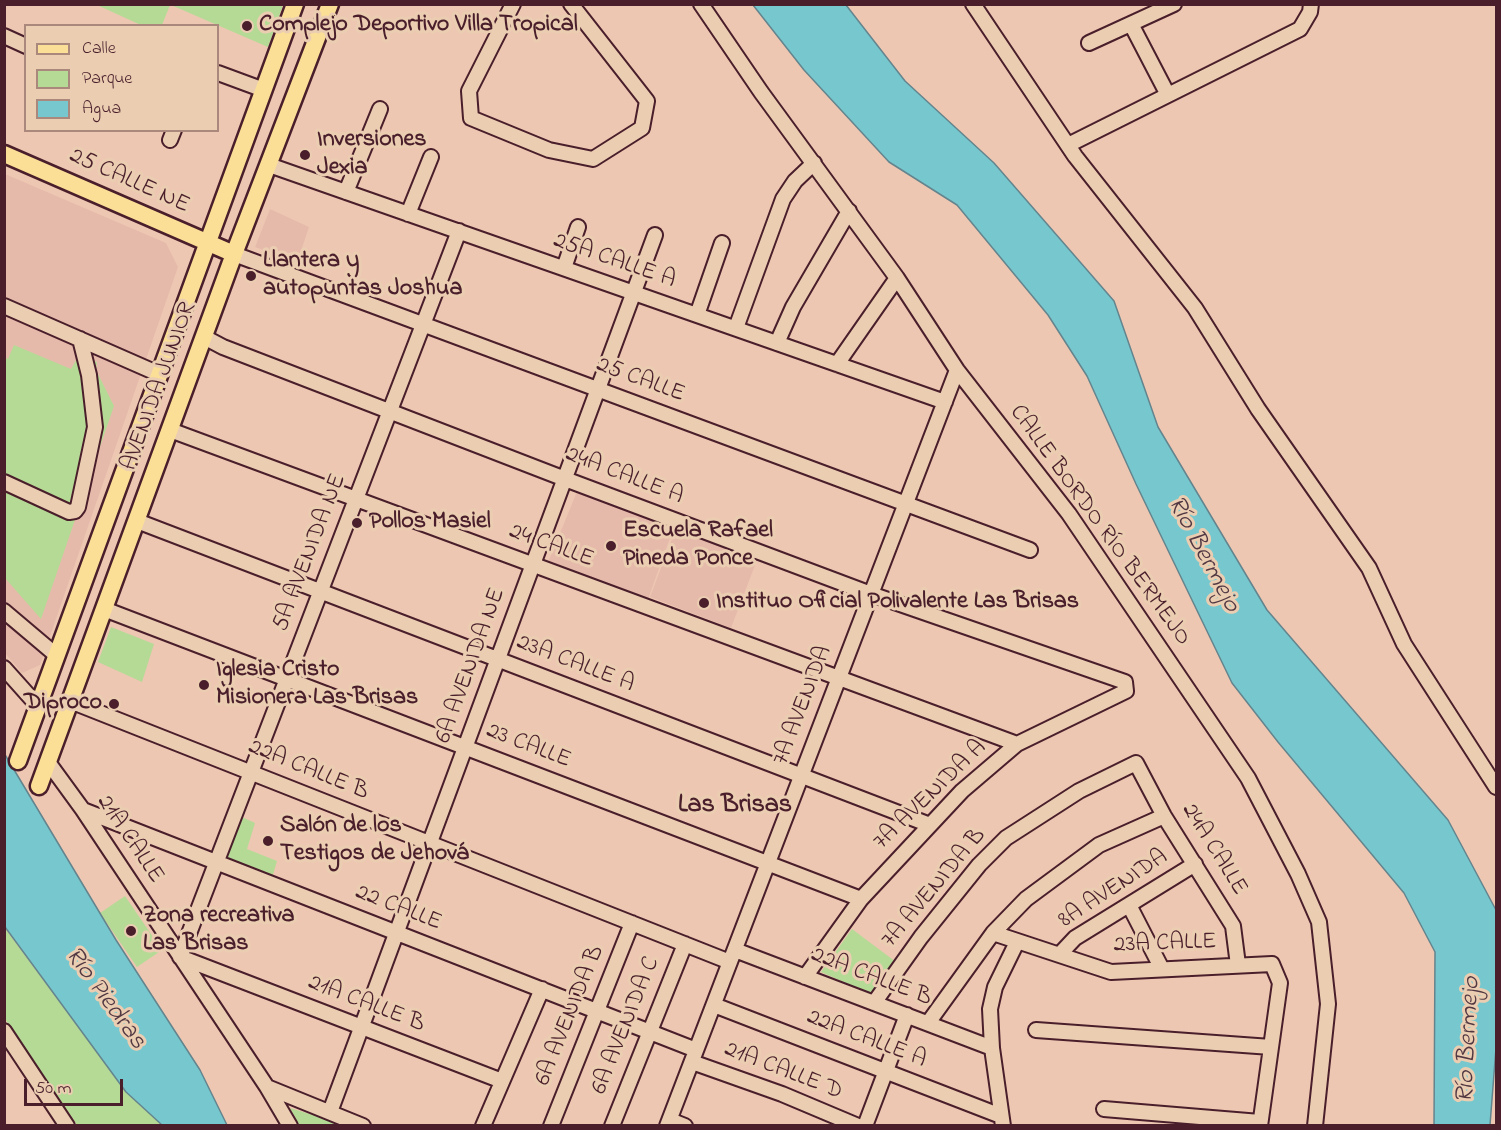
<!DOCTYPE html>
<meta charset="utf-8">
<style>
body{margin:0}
#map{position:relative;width:1501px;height:1130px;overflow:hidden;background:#edc7b2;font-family:"Indie Flower",sans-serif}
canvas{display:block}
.frame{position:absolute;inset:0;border:6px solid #4a1f2b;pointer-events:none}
.legend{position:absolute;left:24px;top:24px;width:195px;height:108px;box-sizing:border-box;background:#ebceb2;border:2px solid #ab887c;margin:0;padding:8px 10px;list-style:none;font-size:18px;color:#4a1f2b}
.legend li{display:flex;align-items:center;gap:12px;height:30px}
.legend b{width:30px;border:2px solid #ab887c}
.scale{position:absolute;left:24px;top:1079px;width:99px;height:27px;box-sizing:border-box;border:3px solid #4a1f2b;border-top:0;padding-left:8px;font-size:18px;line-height:21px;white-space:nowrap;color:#4a1f2b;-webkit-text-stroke:4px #ebceb2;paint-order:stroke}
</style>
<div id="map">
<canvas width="1501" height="1130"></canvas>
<div class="frame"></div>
<ul class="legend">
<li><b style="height:8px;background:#fbdf96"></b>Calle</li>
<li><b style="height:16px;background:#b5da96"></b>Parque</li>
<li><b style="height:16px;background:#76c8ce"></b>Agua</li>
</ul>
<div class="scale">50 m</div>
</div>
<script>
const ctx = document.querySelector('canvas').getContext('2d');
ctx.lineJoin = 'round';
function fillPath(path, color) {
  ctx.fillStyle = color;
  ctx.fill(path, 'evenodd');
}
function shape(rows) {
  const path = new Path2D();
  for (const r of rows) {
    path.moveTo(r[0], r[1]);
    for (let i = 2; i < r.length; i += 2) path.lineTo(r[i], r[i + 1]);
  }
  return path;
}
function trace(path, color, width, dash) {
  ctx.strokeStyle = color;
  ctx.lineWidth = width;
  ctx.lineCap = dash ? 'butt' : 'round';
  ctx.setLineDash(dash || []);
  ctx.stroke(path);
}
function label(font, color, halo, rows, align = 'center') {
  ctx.font = font + ' "Indie Flower",sans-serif';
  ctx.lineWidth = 6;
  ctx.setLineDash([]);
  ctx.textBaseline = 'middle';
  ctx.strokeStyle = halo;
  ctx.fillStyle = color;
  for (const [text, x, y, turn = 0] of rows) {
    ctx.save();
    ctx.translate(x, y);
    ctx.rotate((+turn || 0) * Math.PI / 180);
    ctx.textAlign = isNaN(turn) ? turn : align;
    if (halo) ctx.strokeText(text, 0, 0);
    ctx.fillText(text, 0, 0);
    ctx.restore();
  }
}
fillPath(shape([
 [5,174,166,243,178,267,40,665,22,673,5,653],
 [270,209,309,227,297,263,255,247],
 [578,489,674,527,647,602,547,565],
 [676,528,757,560,731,628,650,597]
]), '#e6baaa');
fillPath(shape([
 [97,5,170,4,170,5,162,25,143,26],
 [171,5,283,5,268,47],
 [14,345,71,369,79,355,97,362,96,370,114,406,41,619,5,578,4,357,8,359],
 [111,627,154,644,142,682,98,662],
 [242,817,255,823,247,849,277,861,271,881,224,863],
 [125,896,162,950,137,967,100,913],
 [4,927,126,1092,162,1125,77,1125,5,1019],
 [852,929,896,962,873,995,821,972],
 [290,1108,342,1124,299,1125]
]), '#b5da96');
const water = shape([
 [753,5,846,5,905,81,994,163,1114,301,1158,427,1267,610,1448,820,1496,910,1496,1048,1490,1125,1434,1125,1435,952,1404,893,1278,742,1232,683,1136,484,1087,376,1048,315,957,205,889,162,804,70,753,5],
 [4,753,116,940,200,1070,227,1125,162,1125,126,1092,5,927,4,753]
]);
fillPath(water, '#76c8ce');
trace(water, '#64848d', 1.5);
const minor = shape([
 [513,4,469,91,471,118,549,150,593,159,642,128,647,101,571,4],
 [701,4,761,92,897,278,957,370,1069,514,1248,778,1298,874,1319,922,1328,1004,1315,1126],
 [973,4,1075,156,1195,308,1258,409,1369,568,1404,644,1496,787],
 [1131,24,1168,95],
 [4,36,26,46],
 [1089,43,1174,4],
 [218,73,264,90],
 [170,140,174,130],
 [1068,145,1300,29,1310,12,1311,4],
 [269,165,945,402],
 [346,192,380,109],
 [408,214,431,157],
 [459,231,180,957,502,1081],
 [234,254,1030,550],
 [564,268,578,227],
 [4,306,159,374],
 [697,315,722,243],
 [736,328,783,199,795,181,814,163],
 [204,337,223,347,565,479,871,594,1125,682,1126,691,1017,744,962,791,861,899,805,977],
 [777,343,793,307,849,211],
 [837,364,897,278],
 [170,430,1017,744],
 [4,482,69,512,75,511,78,507,95,427,89,375,80,339],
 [137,521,930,825],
 [104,609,861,899],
 [4,611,56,655],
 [4,668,38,706],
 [70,701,730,962],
 [48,762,83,810,267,1087,290,1126],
 [83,810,696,1050],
 [1129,905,1162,969],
 [993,933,1111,972,1272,964,1280,983,1260,1126],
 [735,950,992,1048],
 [1059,955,1075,938,1195,864],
 [874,1003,921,937,979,865,1006,838,1079,791,1136,763,1164,816,1233,926,1238,965],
 [714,1005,1001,1116],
 [928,1023,993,933,1026,899,1099,845,1164,816],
 [1036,1030,1271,1047],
 [4,1031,67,1126],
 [692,1062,782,1094,858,1126],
 [267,1087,363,1126],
 [1104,1109,1260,1122],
 [330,1112,655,235],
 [670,1120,685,1126],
 [483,1126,542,989],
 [551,1126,632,923],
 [612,1126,685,944],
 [667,1126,957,370],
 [865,1126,907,1015],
 [1003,1126,992,1048,990,1009,995,987,1017,942]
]);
const major = shape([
 [4,154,234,254],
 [18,761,295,4],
 [39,786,234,254,330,4]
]);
trace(minor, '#4a1f2b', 18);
trace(major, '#4a1f2b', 21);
trace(minor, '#ebceb2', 14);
trace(major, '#fbdf96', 16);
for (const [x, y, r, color] of [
 [247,26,6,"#4a1f2b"],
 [305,155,6,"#4a1f2b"],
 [251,276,6,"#4a1f2b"],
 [357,523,6,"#4a1f2b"],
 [611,546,6,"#4a1f2b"],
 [704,603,6,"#4a1f2b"],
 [204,685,6,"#4a1f2b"],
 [114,704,6,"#4a1f2b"],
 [268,841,6,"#4a1f2b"],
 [131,931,6,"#4a1f2b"]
]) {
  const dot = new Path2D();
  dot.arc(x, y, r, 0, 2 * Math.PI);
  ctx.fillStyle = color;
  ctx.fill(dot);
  trace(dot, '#ebceb2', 2);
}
label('bold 24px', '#4a1f2b', '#ebceb2', [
 ["Complejo Deportivo Villa Tropical",259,26],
 ["Inversiones",317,141],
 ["Jexia",317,169],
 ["Llantera y",263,262],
 ["autopuntas Joshua",263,290],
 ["Pollos Masiel",369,523],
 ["Escuela Rafael",623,532],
 ["Pineda Ponce",623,560],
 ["Instituo Oficial Polivalente Las Brisas",716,603],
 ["Iglesia Cristo",216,671],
 ["Misionera Las Brisas",216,699],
 ["Diproco",102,704,"right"],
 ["Salón de los",280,827],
 ["Testigos de Jehová",280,855],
 ["Zona recreativa",143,917],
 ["Las Brisas",143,945]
], 'left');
label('24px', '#4a1f2b', '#ebceb2', [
 ["25 CALLE NE",129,182,24],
 ["25A CALLE A",614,262,19],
 ["25 CALLE",640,381,20],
 ["AVENIDA JUNIOR",160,387,-70],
 ["24A CALLE A",624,477,21],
 ["CALLE BORDO RÍO BERMEJO",1099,526,54],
 ["24 CALLE",551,547,20],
 ["5A AVENIDA NE",311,553,-69],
 ["23A CALLE A",575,665,21],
 ["6A AVENIDA NE",472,666,-70],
 ["7A AVENIDA",804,706,-69],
 ["23 CALLE",528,747,21],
 ["22A CALLE B",308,771,22],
 ["7A AVENIDA A",931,796,-44],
 ["21A CALLE",129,840,56],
 ["24A CALLE",1213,850,58],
 ["7A AVENIDA B",935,889,-50],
 ["8A AVENIDA",1114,890,-33],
 ["22 CALLE",398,909,21],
 ["23A CALLE",1165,945,-2],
 ["22A CALLE B",871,978,21],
 ["21A CALLE B",366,1005,21],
 ["6A AVENIDA B",571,1016,-68],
 ["6A AVENIDA C",627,1026,-68],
 ["22A CALLE A",866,1040,21],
 ["21A CALLE D",783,1072,21]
]);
label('italic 26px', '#513843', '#ebceb2', [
 ["Río Bermejo",1202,555,62],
 ["Río Piedras",104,999,54],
 ["Río Bermejo",1470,1040,-87]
]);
label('bold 26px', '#4a1f2b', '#ebceb2', [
 ["Las Brisas",735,807]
]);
</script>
